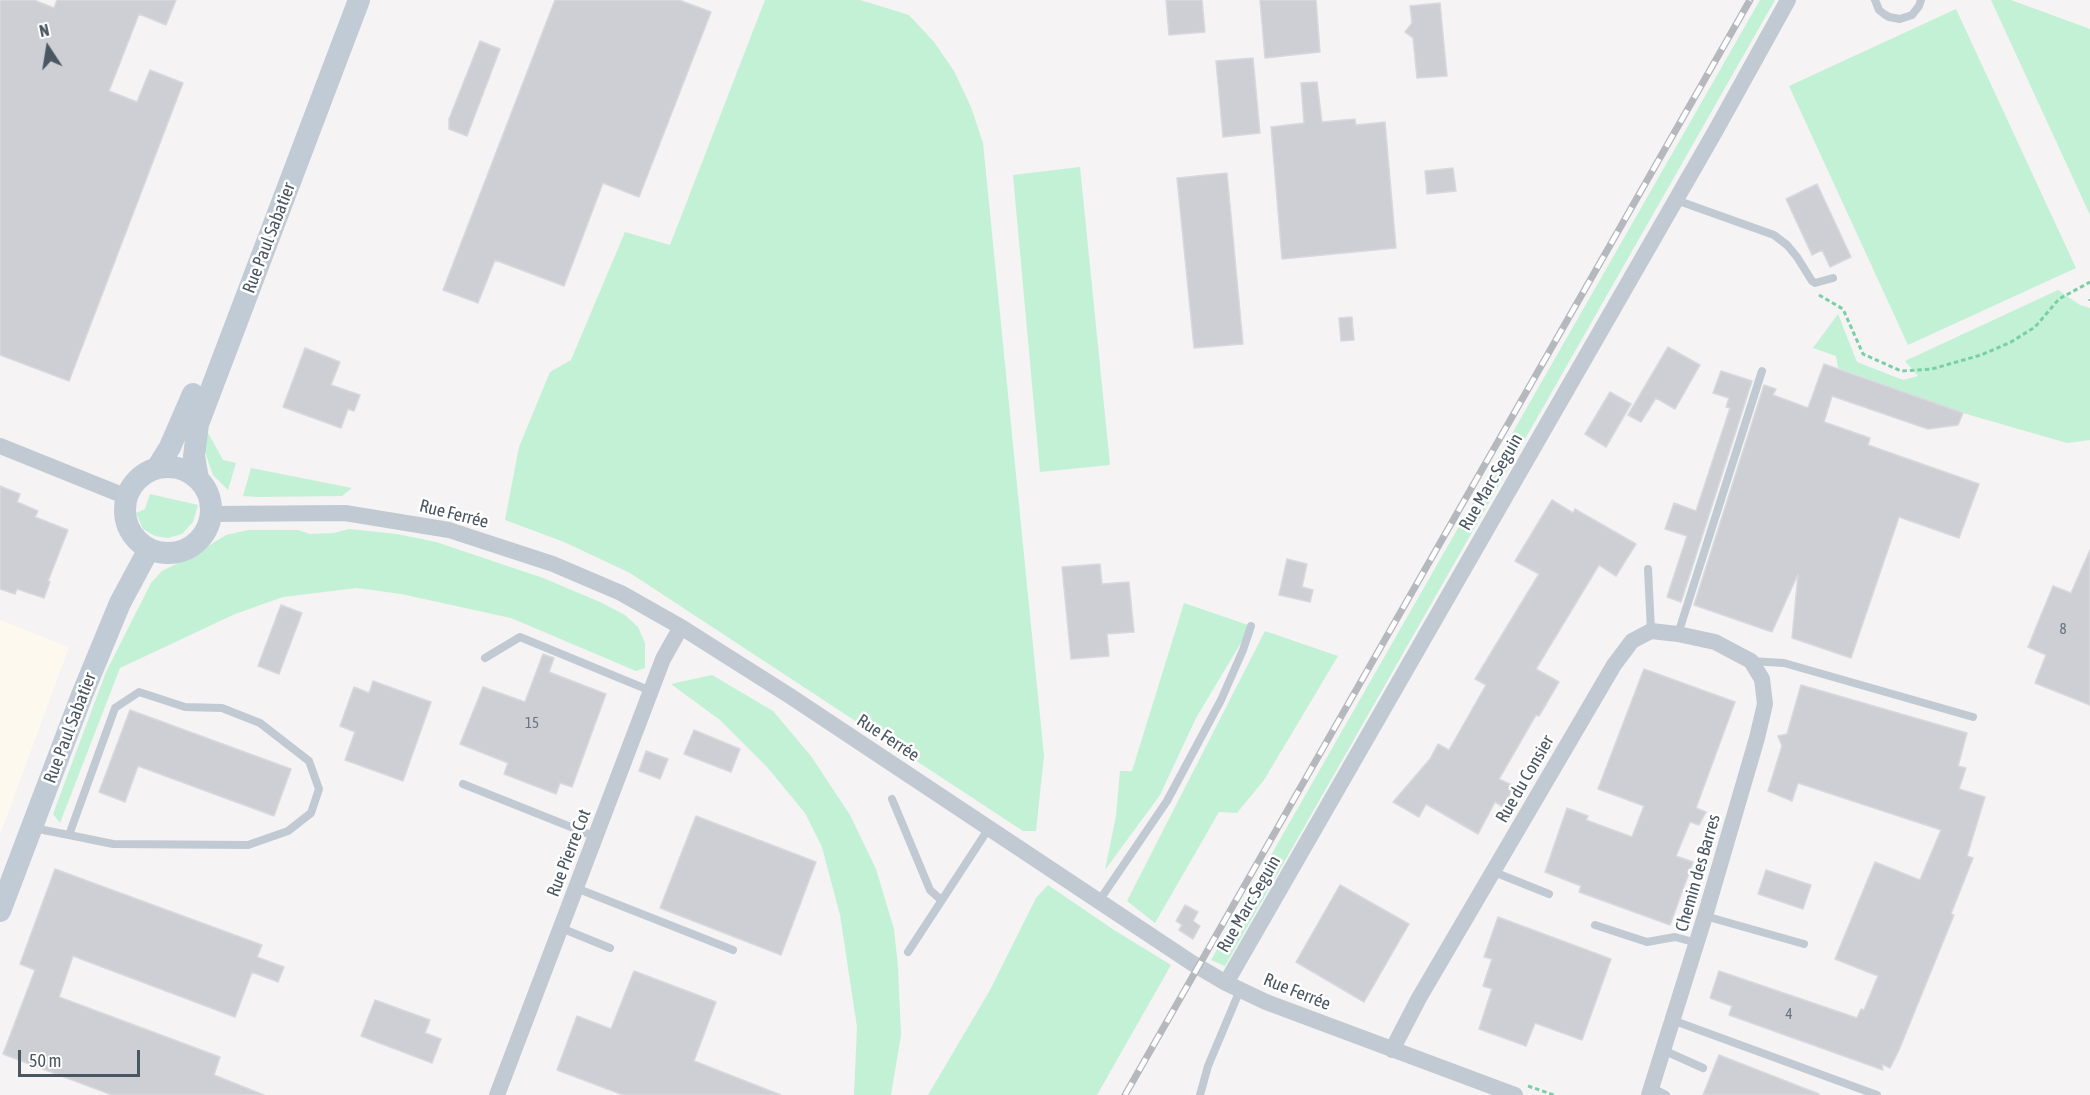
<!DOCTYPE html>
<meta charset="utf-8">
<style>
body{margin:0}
#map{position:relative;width:2090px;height:1095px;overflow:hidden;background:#f5f3f3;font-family:"Asap Condensed",sans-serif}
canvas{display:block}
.north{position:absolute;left:18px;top:18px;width:60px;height:60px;-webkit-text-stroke:4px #fff;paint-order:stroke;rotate:348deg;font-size:16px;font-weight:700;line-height:24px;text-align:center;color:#4a5661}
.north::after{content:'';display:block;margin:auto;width:21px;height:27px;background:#4a5661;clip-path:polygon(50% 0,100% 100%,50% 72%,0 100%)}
.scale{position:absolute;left:18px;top:1050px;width:122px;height:27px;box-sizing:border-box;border:3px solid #4a5661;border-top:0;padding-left:8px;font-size:18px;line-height:21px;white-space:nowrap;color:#4a5661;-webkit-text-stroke:4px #fff;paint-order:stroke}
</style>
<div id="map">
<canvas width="2090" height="1095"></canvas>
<div class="north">N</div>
<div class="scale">50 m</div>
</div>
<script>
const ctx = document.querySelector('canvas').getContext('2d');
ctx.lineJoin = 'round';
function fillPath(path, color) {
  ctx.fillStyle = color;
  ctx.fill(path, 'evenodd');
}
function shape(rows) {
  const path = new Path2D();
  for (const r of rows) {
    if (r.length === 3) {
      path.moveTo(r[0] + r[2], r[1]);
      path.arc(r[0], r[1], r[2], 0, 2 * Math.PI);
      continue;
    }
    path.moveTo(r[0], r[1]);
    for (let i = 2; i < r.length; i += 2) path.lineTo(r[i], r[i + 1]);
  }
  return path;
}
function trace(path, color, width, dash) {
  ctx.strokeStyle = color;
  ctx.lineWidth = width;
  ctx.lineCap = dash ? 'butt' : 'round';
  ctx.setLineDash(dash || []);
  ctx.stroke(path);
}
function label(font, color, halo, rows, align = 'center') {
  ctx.font = font + ' "Asap Condensed",sans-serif';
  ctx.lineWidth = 5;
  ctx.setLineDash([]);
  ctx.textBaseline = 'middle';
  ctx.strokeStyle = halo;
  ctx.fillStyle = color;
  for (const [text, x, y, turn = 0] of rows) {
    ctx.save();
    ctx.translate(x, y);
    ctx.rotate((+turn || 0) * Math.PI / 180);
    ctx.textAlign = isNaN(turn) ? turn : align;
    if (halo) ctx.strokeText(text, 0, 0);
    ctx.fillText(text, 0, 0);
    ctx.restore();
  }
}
fillPath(shape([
 [0,620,69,647,0,835]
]), '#fdf9ef');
fillPath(shape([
 [765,0,860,0,909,15,934,42,954,71,971,107,983,143,1044,756,1036,831,1023,831,630,573,564,542,505,520,519,447,550,372,571,360,625,232,670,245],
 [1760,0,1775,0,1225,966,1211,960],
 [1991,0,2011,0,2090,29,2090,215],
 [1956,9,2076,268,1908,345,1789,86],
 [1080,167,1110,465,1040,472,1013,175],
 [2058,290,2080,305,2090,308,2090,440,2067,443,1963,413,1838,368,1836,356,1813,348,1838,314,1857,362,1903,380,1918,376,1905,361],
 [207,431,223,460,236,463,228,490,213,475,207,458,204,447],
 [251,468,352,488,342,496,257,497,243,496],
 [150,494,198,505,193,522,182,534,168,538,155,536,143,529,136,513,145,509],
 [349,529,397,534,436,542,543,578,600,602,625,615,638,627,645,643,645,668,636,671,511,618,401,594,357,588,283,597,235,614,120,668,60,823,53,814,106,672,151,583,162,571,192,556,226,535,248,530,298,530,310,534,334,533],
 [1184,603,1251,626,1196,718,1160,795,1105,870,1116,816,1120,771,1132,771],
 [1265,631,1338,656,1264,780,1237,813,1219,812,1155,923,1127,901],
 [712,675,773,711,811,756,850,815,876,869,894,929,898,967,901,1035,891,1095,854,1095,857,1027,840,915,822,847,805,813,767,767,720,720,671,684],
 [1048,885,1114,930,1171,965,1097,1095,928,1095,990,990,1036,898]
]), '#c3f1d5');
const building = shape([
 [0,0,34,0,54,8,57,0,176,0,166,25,139,14,109,91,137,102,150,70,183,83,69,381,0,355,0,0],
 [555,0,679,0,711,12,639,197,603,183,564,286,495,260,478,303,443,290,555,0],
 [1166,0,1202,0,1205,32,1169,35,1166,0],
 [1260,0,1316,0,1320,52,1265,58,1260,0],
 [1440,3,1447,76,1417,78,1413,38,1405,32,1412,23,1410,6,1440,3],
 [480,41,500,49,467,136,449,129,449,119,480,41],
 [1253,58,1260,133,1223,137,1216,61,1253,58],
 [1317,82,1322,122,1355,119,1356,125,1385,122,1396,248,1282,259,1271,127,1304,123,1301,83,1317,82],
 [1453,168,1456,191,1427,194,1425,171,1453,168],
 [1227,173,1243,344,1194,348,1177,178,1227,173],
 [1817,184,1851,257,1830,267,1822,250,1812,255,1786,199,1817,184],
 [1352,317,1354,340,1341,341,1339,318,1352,317],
 [1668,347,1700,365,1675,409,1656,398,1641,422,1628,415,1668,347],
 [305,348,340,362,331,385,360,395,354,411,348,409,341,428,283,407,305,348],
 [1824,364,1963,413,1958,425,1928,429,1832,396,1824,422,1870,438,1868,445,1979,484,1959,538,1899,517,1851,658,1792,638,1798,574,1772,632,1694,605,1764,385,1776,389,1773,395,1808,408,1824,364],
 [1721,371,1752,381,1681,602,1667,597,1687,536,1665,529,1674,503,1696,511,1730,408,1726,407,1729,398,1713,393,1721,371],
 [1610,392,1631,404,1606,447,1585,434,1610,392],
 [0,486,20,494,17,502,38,511,35,517,68,530,48,581,50,582,44,598,17,589,15,594,0,589,0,486],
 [1552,500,1573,513,1575,509,1636,544,1616,576,1599,565,1536,669,1559,682,1539,716,1536,715,1499,779,1514,786,1503,807,1495,802,1478,834,1426,804,1419,817,1393,802,1430,759,1438,744,1449,750,1486,685,1475,679,1539,574,1515,561,1552,500],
 [2090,550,2090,705,2035,683,2046,655,2028,647,2053,586,2071,593,2090,550],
 [1287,559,1307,564,1302,587,1313,590,1310,602,1279,595,1287,559],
 [1100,564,1102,584,1129,582,1134,632,1107,634,1109,656,1071,659,1062,567,1100,564],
 [281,605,302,613,279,674,258,666,281,605],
 [543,654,554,658,549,672,606,694,572,787,560,783,556,794,504,774,508,763,460,744,483,687,525,702,543,654],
 [1644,669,1735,702,1696,808,1706,812,1699,825,1690,822,1676,856,1693,862,1670,925,1579,892,1581,886,1545,872,1567,808,1588,816,1586,820,1632,837,1644,806,1598,789,1644,669],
 [373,681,431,702,403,781,345,760,355,732,340,726,354,687,369,693,373,681],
 [1801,685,1967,733,1958,766,1966,768,1959,789,1985,797,1967,856,1973,858,1951,914,1954,915,1899,1050,1890,1068,1882,1064,1883,1070,1729,1015,1732,1006,1710,998,1719,971,1857,1018,1861,1009,1864,1010,1878,976,1835,959,1875,862,1920,880,1941,830,1798,783,1792,801,1768,791,1782,746,1778,736,1787,734,1801,685],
 [130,710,291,769,274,816,138,766,125,802,99,792,130,710],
 [694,730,740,749,731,772,684,754,694,730],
 [646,751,668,759,660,779,639,771,646,751],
 [696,816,816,862,781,955,660,908,696,816],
 [55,869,262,945,257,957,284,967,278,982,252,972,235,1017,73,956,59,997,220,1057,214,1075,264,1095,112,1095,3,1054,35,970,20,964,55,869],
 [1766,870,1811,885,1803,909,1758,894,1766,870],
 [1340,885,1409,924,1364,1002,1296,962,1340,885],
 [1185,905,1198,912,1193,921,1200,926,1193,939,1179,930,1182,925,1176,921,1185,905],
 [1498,917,1611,959,1582,1040,1535,1023,1526,1046,1479,1029,1492,989,1483,986,1492,959,1484,957,1498,917],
 [634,971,716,1002,694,1061,781,1095,623,1095,557,1070,577,1016,611,1029,634,971],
 [375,1000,430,1020,425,1033,441,1039,432,1063,361,1036,375,1000],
 [1719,1055,1819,1094,1819,1095,1703,1095,1719,1055]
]);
fillPath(building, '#cdcfd5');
trace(building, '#d7d9de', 1.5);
trace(shape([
 [1819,295,1843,309,1863,354,1901,371,1932,369,1981,355,2011,342,2035,327,2059,299,2090,282],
 [2090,299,2090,301],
 [1528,1086,1554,1095]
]), '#7ad0a6', 3, [4.5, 3]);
trace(shape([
 [1875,0,1879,10,1884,14,1889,17,1900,19,1912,15,1919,6,1921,0],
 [1676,200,1774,235,1787,245,1797,257,1812,281,1815,283,1833,278],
 [1648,569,1651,631],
 [1678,634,1762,371],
 [485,658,520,637,651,691],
 [1751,661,1784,663,1973,717],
 [463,784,596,837],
 [892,799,930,890,941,900],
 [33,828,69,835,113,844,248,845,288,831,311,813,319,789,309,761,260,723,222,708,185,707,139,692,115,708,69,835],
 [1494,872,1549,894],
 [576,888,733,950],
 [1099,901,1167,801,1221,700,1243,650,1251,626],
 [1705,916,1804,944],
 [1595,925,1647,942,1675,937,1697,943],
 [561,928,610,948],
 [908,952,989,828],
 [1672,1020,1877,1095],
 [1663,1050,1703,1068],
 [1651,1087,1666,1095],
 [1200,1095,1208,1066,1240,990]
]), '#c1cad2', 8);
trace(shape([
 [0,446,127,497],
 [211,514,345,513,449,530,553,564,621,593,681,627,790,696,1192,963,1226,983,1266,1002,1515,1095],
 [1226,983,1716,130,1788,0],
 [1392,1050,1419,998,1614,665,1632,641,1651,631,1678,634,1715,642,1751,661,1762,679,1765,704,1757,738,1705,916,1649,1095],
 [497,1095,663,659,681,627]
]), '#c1cad2', 16);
trace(shape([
 [168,510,43],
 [157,468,170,447,193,394],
 [198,479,194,456,198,424,359,0],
 [0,911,82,695,120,603,149,549]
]), '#c1cbd6', 22);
const rail = shape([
 [1125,1095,1750,0]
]);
trace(rail, '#b5b8bd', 7);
trace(rail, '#fff', 4.5, [14]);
label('15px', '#6b747e', null, [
 ["8",2063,629],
 ["15",532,723],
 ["4",1789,1014]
]);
label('18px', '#4a5661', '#fff', [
 ["Rue Paul Sabatier",269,238,-69],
 ["Rue Marc Seguin",1491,482,-60],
 ["Rue Ferrée",454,514,14],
 ["Rue Paul Sabatier",70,728,-69],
 ["Rue Ferrée",888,738,33],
 ["Rue du Consier",1525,779,-60],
 ["Rue Pierre Cot",569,853,-69],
 ["Chemin des Barres",1698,873,-74],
 ["Rue Marc Seguin",1249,904,-60],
 ["Rue Ferrée",1297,992,22]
]);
</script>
